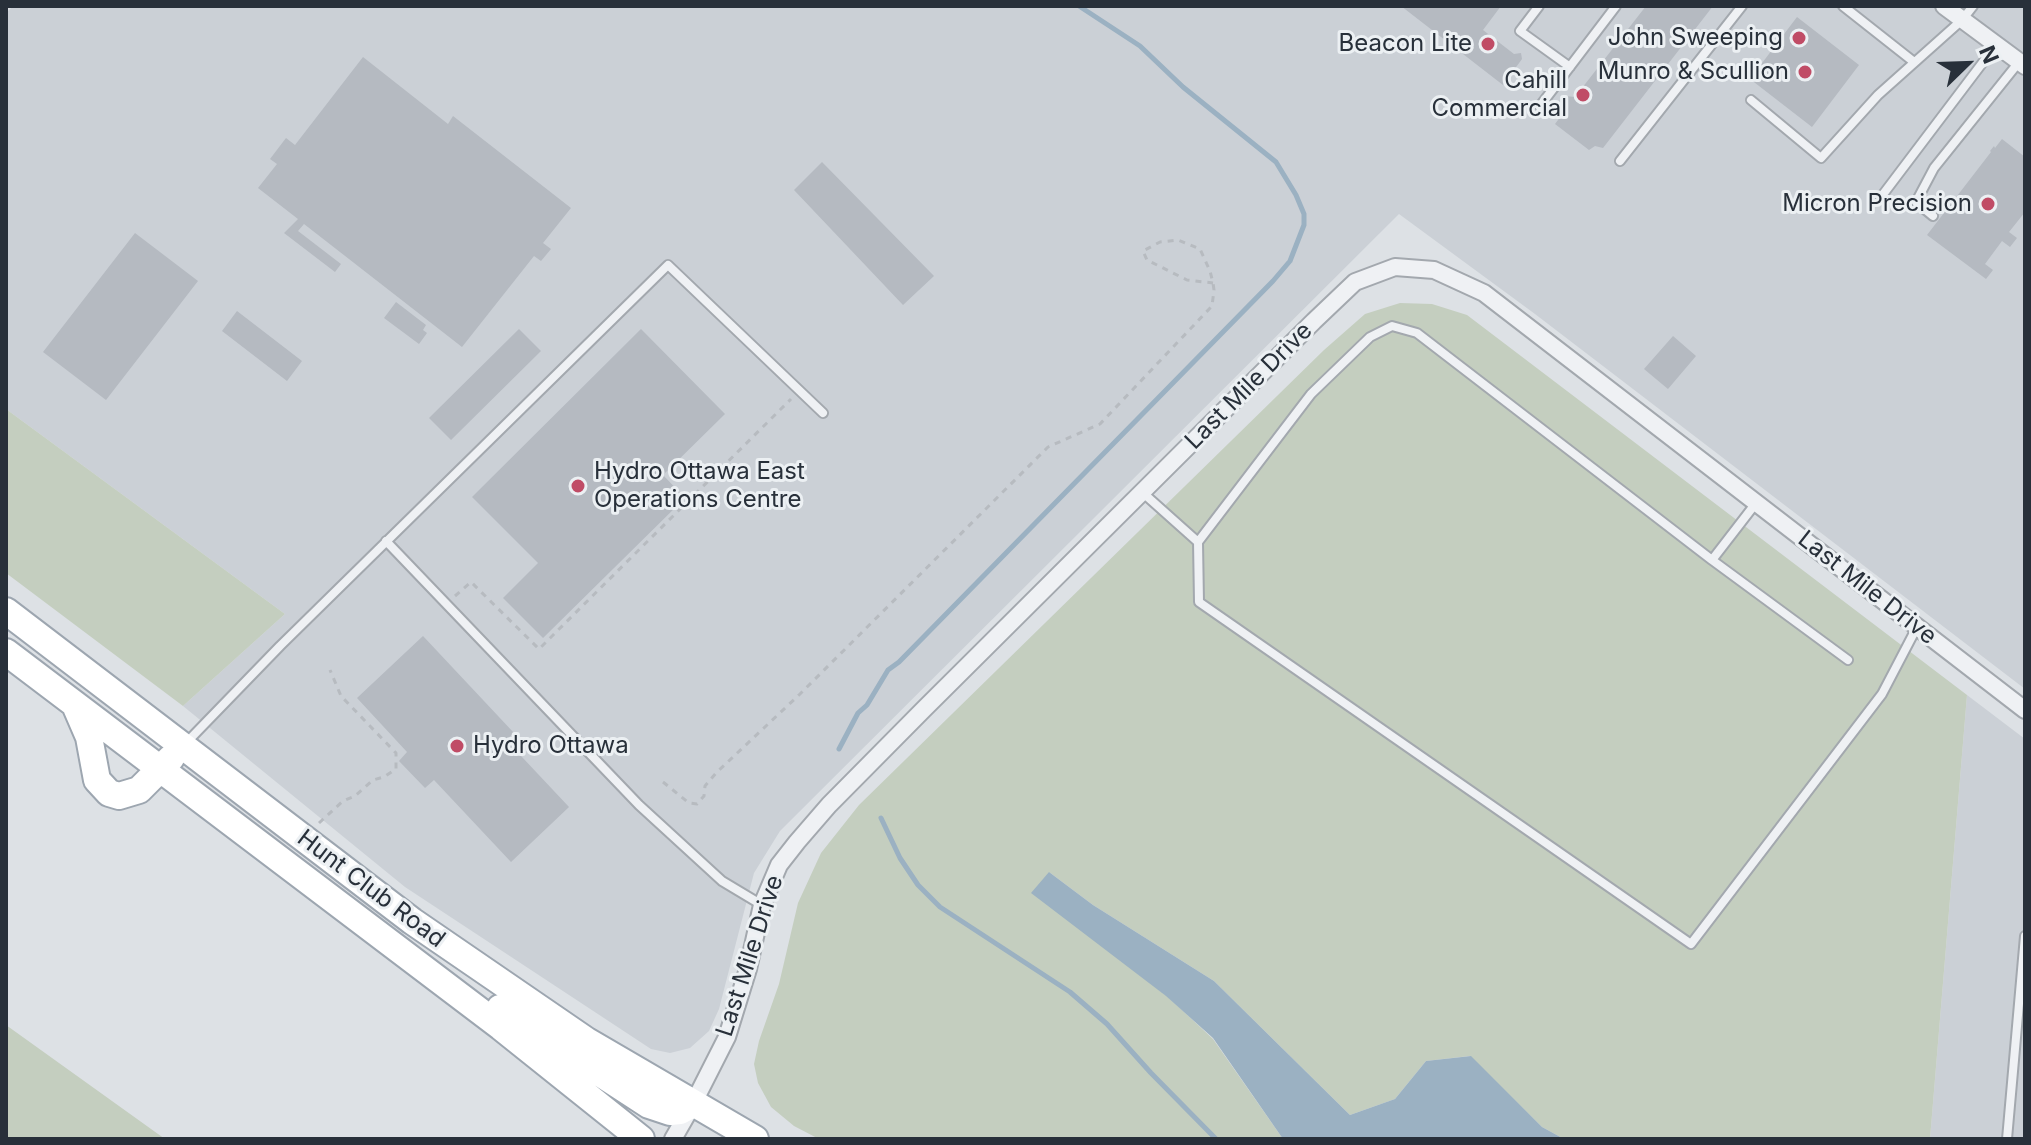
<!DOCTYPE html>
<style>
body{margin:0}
#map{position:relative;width:2031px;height:1145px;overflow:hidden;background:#dde1e5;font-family:Inter,sans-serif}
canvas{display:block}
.frame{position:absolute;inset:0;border:8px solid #28303a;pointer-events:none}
.north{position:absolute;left:1927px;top:24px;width:80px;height:80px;-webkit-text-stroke:6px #ecf0f3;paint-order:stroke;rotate:67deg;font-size:22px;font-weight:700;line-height:32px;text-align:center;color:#28303a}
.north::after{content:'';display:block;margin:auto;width:28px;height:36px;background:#28303a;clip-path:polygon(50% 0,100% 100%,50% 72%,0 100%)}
</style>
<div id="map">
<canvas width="2031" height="1145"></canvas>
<div class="frame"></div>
<div class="north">N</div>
</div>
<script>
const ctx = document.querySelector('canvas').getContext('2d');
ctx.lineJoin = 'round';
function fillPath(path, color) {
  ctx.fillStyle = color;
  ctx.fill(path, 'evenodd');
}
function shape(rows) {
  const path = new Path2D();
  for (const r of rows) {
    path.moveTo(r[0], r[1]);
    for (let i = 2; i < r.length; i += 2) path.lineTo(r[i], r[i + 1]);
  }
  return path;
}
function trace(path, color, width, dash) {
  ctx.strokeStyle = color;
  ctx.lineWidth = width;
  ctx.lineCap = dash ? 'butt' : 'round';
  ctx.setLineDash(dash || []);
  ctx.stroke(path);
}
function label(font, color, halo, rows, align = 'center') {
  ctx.font = font + ' Inter,sans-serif';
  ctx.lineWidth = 6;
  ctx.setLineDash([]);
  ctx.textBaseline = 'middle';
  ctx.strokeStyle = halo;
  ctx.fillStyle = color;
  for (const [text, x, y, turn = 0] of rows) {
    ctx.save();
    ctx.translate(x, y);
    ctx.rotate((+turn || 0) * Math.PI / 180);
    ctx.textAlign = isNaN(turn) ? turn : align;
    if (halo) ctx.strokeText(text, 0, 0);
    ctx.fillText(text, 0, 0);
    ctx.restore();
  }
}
fillPath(shape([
 [13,6,2025,6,2025,689,1535,314,1399,214,780,831,754,873,719,1009,709,1031,690,1048,670,1053,651,1049,405,887,183,706,285,614,6,409,6,13],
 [1967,695,2025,739,2025,1139,1930,1139]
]), '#cbd0d6');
fillPath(shape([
 [1400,303,1432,304,1467,315,1967,695,1930,1139,1564,1139,1542,1127,1470,1056,1426,1061,1395,1099,1350,1115,1214,981,1093,905,1049,872,1117,957,1167,996,1213,1039,1283,1139,819,1139,794,1126,771,1107,758,1083,754,1064,759,1041,779,984,798,903,821,853,859,805,1324,350,1365,314],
 [6,409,285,614,183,706,6,573],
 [6,1025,165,1139,6,1139]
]), '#c4cebf');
fillPath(shape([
 [1049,872,1093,905,1214,981,1350,1115,1395,1099,1426,1061,1471,1056,1542,1127,1564,1139,1283,1139,1213,1038,1166,996,1031,893]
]), '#9bb1c2');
trace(shape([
 [839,749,858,713,867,705,888,670,899,662,1273,281,1290,261,1304,225,1304,214,1296,195,1276,162,1183,87,1140,46,1079,6],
 [881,818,900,858,918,885,940,907,1070,992,1107,1024,1151,1073,1216,1139]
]), '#9bb1c2', 5);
fillPath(shape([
 [1401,6,1501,6,1483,30,1514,54,1521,53,1522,59,1503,85],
 [1646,6,1713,6,1603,148,1595,146,1589,150,1555,124,1561,116,1557,107,1558,102,1565,96,1575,97],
 [1797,17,1859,65,1812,127,1750,79],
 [363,57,448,124,453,116,571,208,543,243,551,249,541,261,534,256,462,347,304,224,298,231,341,264,335,272,284,233,298,219,258,188,277,164,270,159,286,138,295,145],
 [2002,139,2025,157,2025,212,2009,232,2017,238,2010,247,2002,241,1985,264,1993,270,1986,279,1927,235,1991,152,1990,151,1994,146,1995,148],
 [822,162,934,276,903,305,794,190],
 [135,233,198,281,106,400,43,352],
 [396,302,426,325,423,330,427,333,419,344,384,318],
 [237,311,302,361,287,381,222,331],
 [519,329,541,351,451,440,429,418],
 [641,329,725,414,663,475,685,498,543,638,503,598,538,563,472,497],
 [1673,336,1696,356,1668,389,1644,369],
 [423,636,514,733,506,740,569,807,511,862,434,780,425,788,399,761,407,752,357,698]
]), '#b5bac1');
const lane = shape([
 [1539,6,1520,31,1570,67],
 [1843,6,1914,62],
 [1751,100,1821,158,1878,95,1962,20,1973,6],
 [1540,106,1616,6],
 [1620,161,1742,6],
 [1881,197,1996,45],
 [1933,216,1916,202,1934,168,2019,62],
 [1142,492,1198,542,1311,394,1370,337,1392,326,1417,333,1712,560,1756,503],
 [386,541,639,805,722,881,762,905],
 [1198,542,1199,602,1691,944,1882,694,1917,627],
 [1712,560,1848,660],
 [186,743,280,646,668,265,823,413],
 [2007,1139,2025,936]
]);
const street = shape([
 [1944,6,2025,66],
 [673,1139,693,1104,727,1037,748,969,762,905,779,865,797,842,829,805,924,709,1314,321,1355,282,1395,267,1434,270,1484,293,2025,710]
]);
const primary = shape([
 [6,611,412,921,587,1041,755,1139],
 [6,652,501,1027,641,1139],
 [76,707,89,737,97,780,109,793,119,796,139,790,171,758],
 [500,1008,649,1105,670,1112,680,1111,693,1104]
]);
trace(lane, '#a3a8ae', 12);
trace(street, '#a3a8ae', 20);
trace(primary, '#9da6b0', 30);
trace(shape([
 [455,596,471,582,539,649,791,399],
 [663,782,689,803,697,804,704,796,705,786,716,773,800,694,1048,447,1100,424,1212,306,1214,290,1213,283,1210,271,1200,249,1178,240,1160,242,1143,251,1147,260,1187,280,1213,283],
 [319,823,343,801,355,796,373,780,384,777,396,769,396,753,341,696,330,670]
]), '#b7bbc0', 3, [6, 6]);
trace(lane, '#eff1f4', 8);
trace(street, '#eff1f4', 16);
trace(primary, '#fff', 26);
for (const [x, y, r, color] of [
 [1799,38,8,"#c04c66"],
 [1488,44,8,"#c04c66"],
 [1805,72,8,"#c04c66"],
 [1583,95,8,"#c04c66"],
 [1988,204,8,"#c04c66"],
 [578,486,8,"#c04c66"],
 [457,746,8,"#c04c66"]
]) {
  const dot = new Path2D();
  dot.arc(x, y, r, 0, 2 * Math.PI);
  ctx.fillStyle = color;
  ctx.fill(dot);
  trace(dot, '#ecf0f3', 3);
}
label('24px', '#28303a', '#ecf0f3', [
 ["John Sweeping",1783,38],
 ["Beacon Lite",1472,44],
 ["Munro & Scullion",1789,72],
 ["Cahill",1567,81],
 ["Commercial",1567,109],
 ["Micron Precision",1972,204],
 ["Hydro Ottawa East",594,472,"left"],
 ["Operations Centre",594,500,"left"],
 ["Hydro Ottawa",473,746,"left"]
], 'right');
label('24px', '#28303a', '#ecf0f3', [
 ["Last Mile Drive",1249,386,-45],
 ["Last Mile Drive",1867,588,38],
 ["Hunt Club Road",371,889,37],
 ["Last Mile Drive",750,956,-72]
]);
</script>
